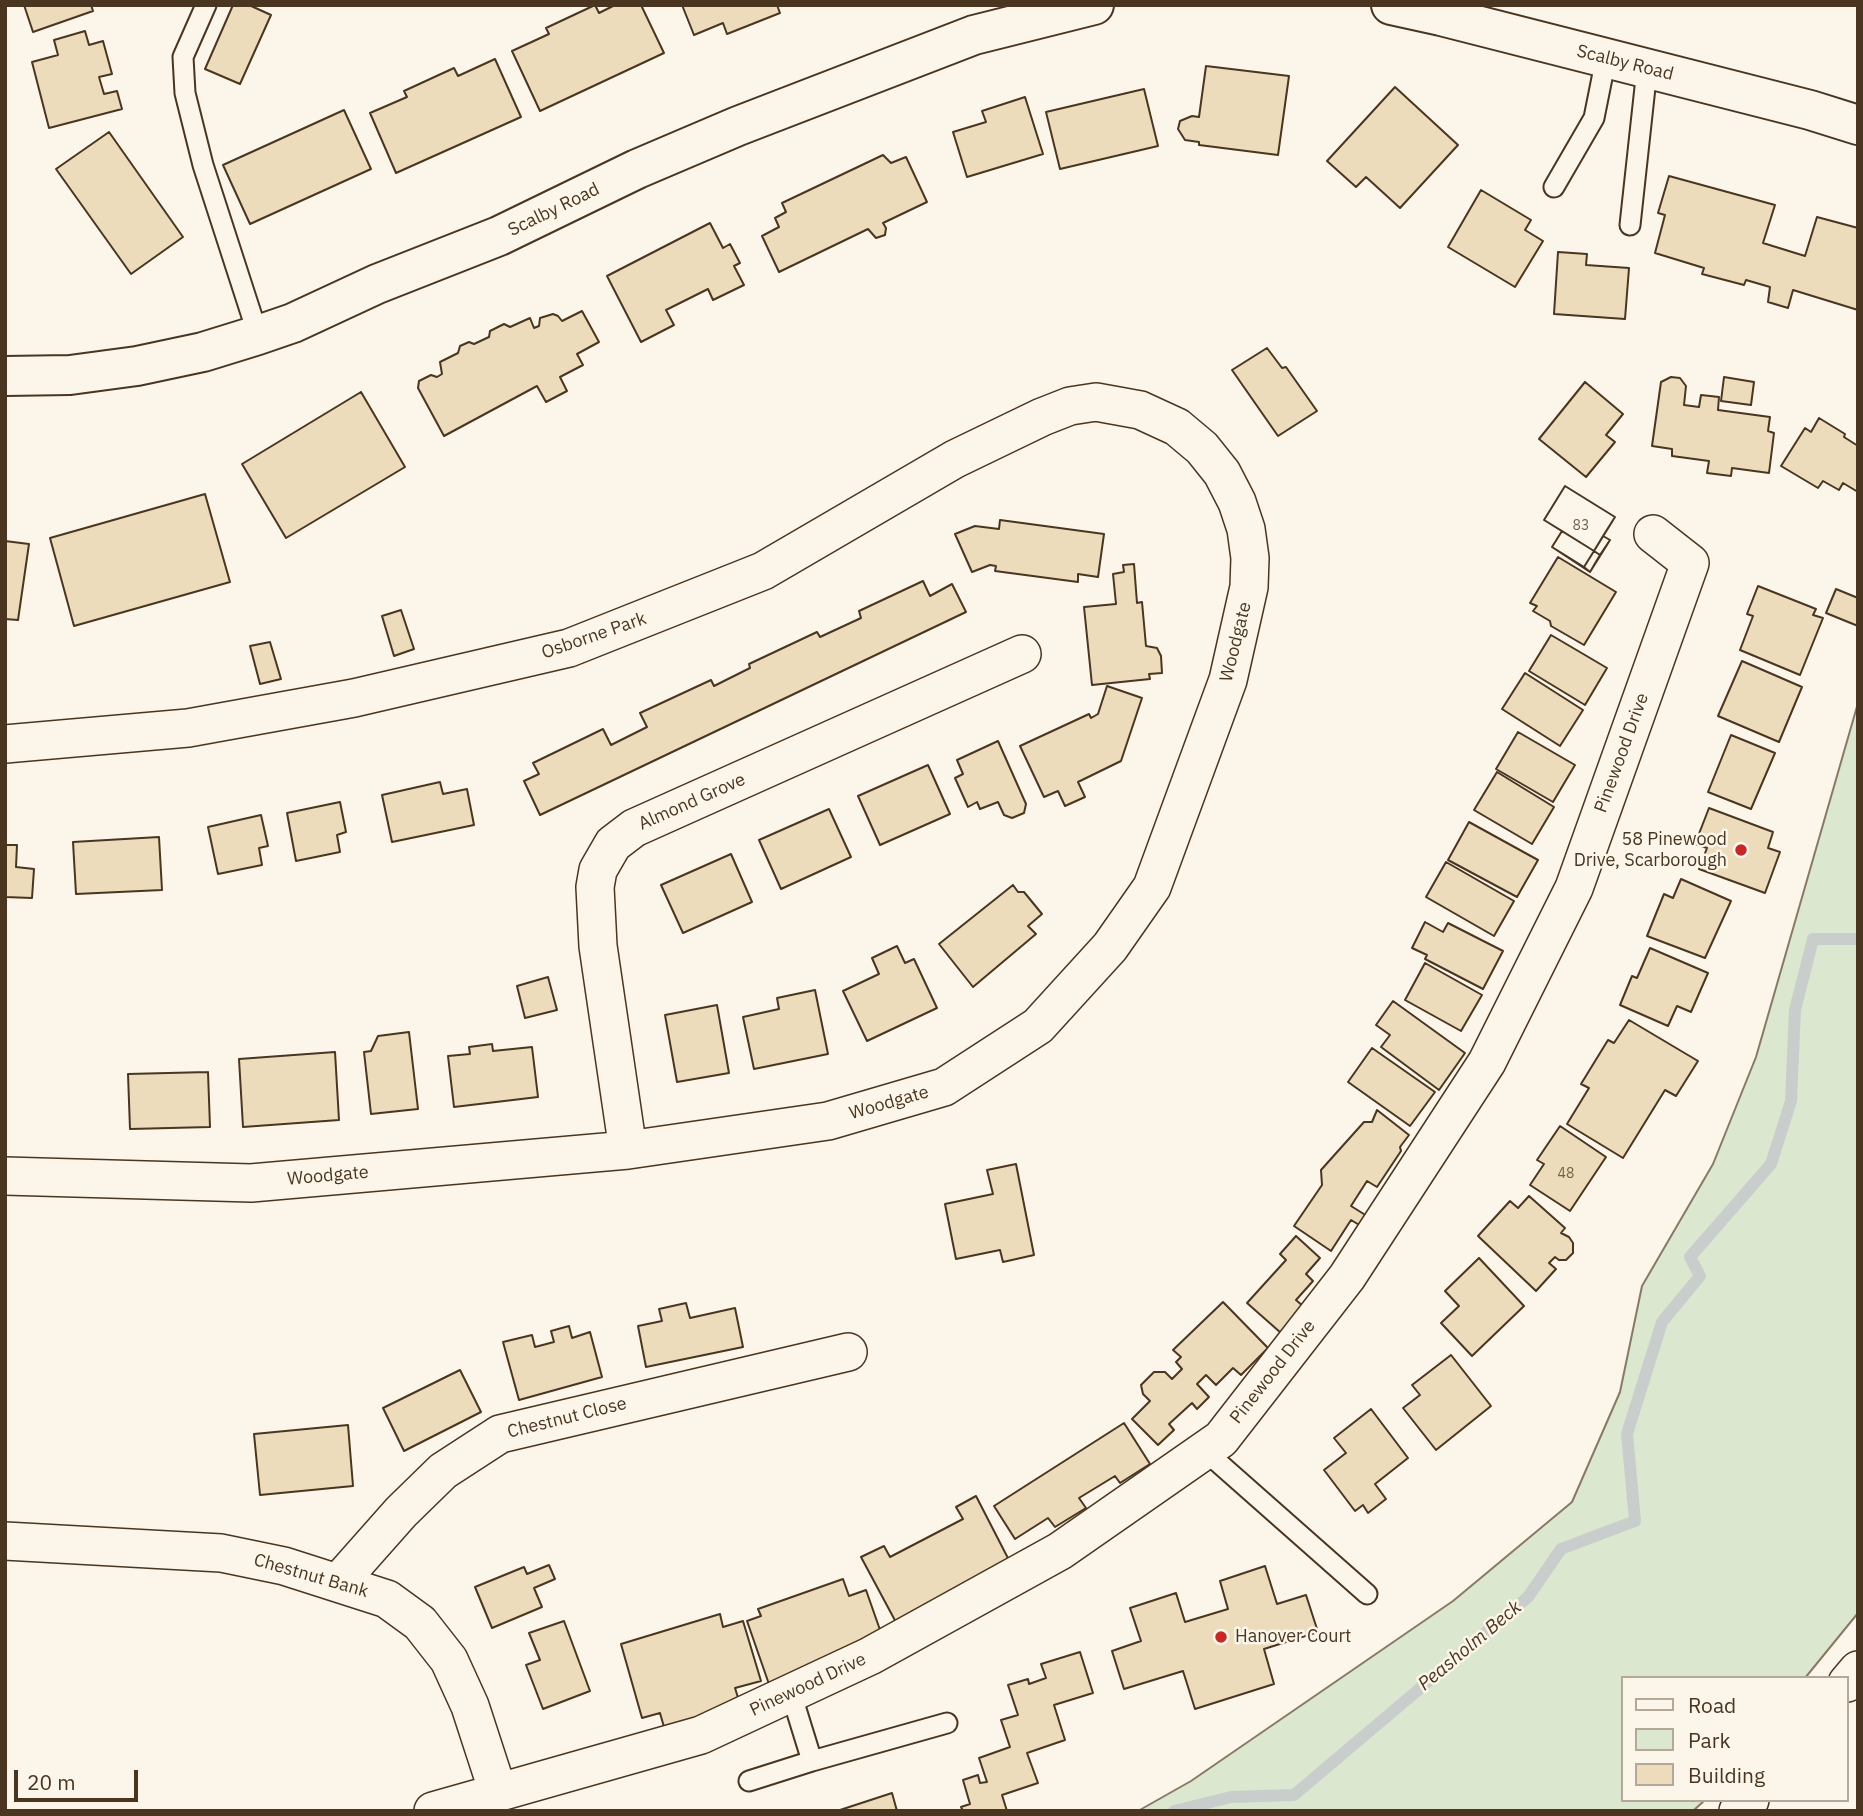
<!DOCTYPE html>
<style>
body{margin:0}
#map{position:relative;width:1863px;height:1816px;overflow:hidden;background:#fbf6e9;font-family:"IBM Plex Sans",sans-serif}
canvas{display:block}
.frame{position:absolute;inset:0;border:7px solid #4a3520;pointer-events:none}
.legend{position:absolute;left:1621px;top:1676px;width:228px;height:126px;box-sizing:border-box;background:#fbf6e9;border:2px solid #b4a999;margin:0;padding:9px 12px;list-style:none;font-size:21px;color:#4a3520}
.legend li{display:flex;align-items:center;gap:14px;height:35px}
.legend b{width:35px;border:2px solid #b4a999}
.scale{position:absolute;left:14px;top:1770px;width:124px;height:32px;box-sizing:border-box;border:4px solid #4a3520;border-top:0;padding-left:9px;font-size:21px;line-height:24px;white-space:nowrap;color:#4a3520;-webkit-text-stroke:5px #fbf6e9;paint-order:stroke}
</style>
<div id="map">
<canvas width="1863" height="1816"></canvas>
<div class="frame"></div>
<ul class="legend">
<li><b style="height:9px;background:#fbf6e9"></b>Road</li>
<li><b style="height:19px;background:#dce7d0"></b>Park</li>
<li><b style="height:19px;background:#ecdcbc"></b>Building</li>
</ul>
<div class="scale">20 m</div>
</div>
<script>
const ctx = document.querySelector('canvas').getContext('2d');
ctx.lineJoin = 'round';
function fillPath(path, color) {
  ctx.fillStyle = color;
  ctx.fill(path, 'evenodd');
}
function shape(rows) {
  const path = new Path2D();
  for (const r of rows) {
    path.moveTo(r[0], r[1]);
    for (let i = 2; i < r.length; i += 2) path.lineTo(r[i], r[i + 1]);
  }
  return path;
}
function trace(path, color, width, dash) {
  ctx.strokeStyle = color;
  ctx.lineWidth = width;
  ctx.lineCap = dash ? 'butt' : 'round';
  ctx.setLineDash(dash || []);
  ctx.stroke(path);
}
function label(font, color, halo, rows, align = 'center') {
  ctx.font = font + ' "IBM Plex Sans",sans-serif';
  ctx.lineWidth = 5;
  ctx.setLineDash([]);
  ctx.textBaseline = 'middle';
  ctx.strokeStyle = halo;
  ctx.fillStyle = color;
  for (const [text, x, y, turn = 0] of rows) {
    ctx.save();
    ctx.translate(x, y);
    ctx.rotate((+turn || 0) * Math.PI / 180);
    ctx.textAlign = isNaN(turn) ? turn : align;
    if (halo) ctx.strokeText(text, 0, 0);
    ctx.fillText(text, 0, 0);
    ctx.restore();
  }
}
const green = shape([
 [1858,703,1858,1613,1805,1678,1623,1678,1623,1800,1705,1800,1693,1811,1138,1811,1191,1781,1453,1601,1572,1502,1620,1392,1642,1286,1713,1164,1756,1057,1858,703]
]);
fillPath(green, '#dce7d0');
trace(green, '#887966', 2);
trace(shape([
 [1174,1811,1231,1797,1294,1795,1528,1597,1561,1549,1635,1521,1627,1434,1662,1322,1700,1276,1690,1257,1771,1164,1791,1101,1795,1010,1813,939,1858,939]
]), '#c9cecd', 12);
const building = shape([
 [24,5,91,5,93,11,33,32,24,5],
 [233,5,249,5,271,15,240,84,205,69,233,5],
 [595,5,599,13,615,5,641,5,664,53,540,111,512,51,549,34,546,28,595,5],
 [682,5,777,5,780,13,727,34,723,23,694,35,682,5],
 [85,31,89,45,103,41,112,74,99,77,104,94,117,91,122,109,49,128,32,62,58,55,54,40,85,31],
 [495,59,521,117,396,173,370,113,407,97,404,91,454,68,458,76,495,59],
 [1206,66,1289,76,1278,155,1199,145,1199,142,1185,140,1178,129,1180,121,1192,116,1199,117,1206,66],
 [1395,87,1458,145,1400,208,1366,177,1356,187,1327,161,1395,87],
 [1144,89,1158,146,1060,169,1046,112,1144,89],
 [1025,97,1043,154,967,177,953,132,986,122,982,111,1025,97],
 [344,110,371,169,250,224,223,165,344,110],
 [109,132,183,237,131,274,56,169,109,132],
 [883,155,891,163,906,157,927,202,883,223,886,228,885,235,876,238,868,229,779,272,762,236,779,227,775,218,786,212,782,203,883,155],
 [1669,176,1775,205,1763,243,1805,256,1817,217,1858,228,1858,310,1793,290,1788,308,1768,302,1770,287,1746,280,1744,285,1702,274,1704,268,1655,253,1665,215,1658,213,1669,176],
 [1481,190,1531,220,1525,230,1543,241,1515,287,1448,247,1481,190],
 [710,223,723,248,730,244,740,263,734,266,744,285,713,300,708,289,666,310,674,325,641,342,607,276,710,223],
 [1558,252,1587,254,1586,265,1629,268,1625,319,1554,314,1558,252],
 [582,311,599,342,577,354,583,365,560,377,567,391,546,402,537,386,444,436,418,388,419,381,431,375,437,377,442,374,440,362,458,353,460,346,469,342,474,344,489,337,490,331,504,324,510,327,530,318,534,328,539,326,540,318,553,314,558,316,562,321,582,311],
 [1267,348,1282,368,1286,367,1317,411,1278,436,1232,370,1267,348],
 [1671,377,1680,378,1686,386,1684,405,1699,407,1701,395,1719,397,1718,410,1770,417,1768,431,1774,433,1769,473,1732,468,1731,476,1707,473,1709,461,1672,456,1672,449,1652,446,1661,382,1671,377],
 [1724,377,1754,382,1751,405,1721,401,1724,377],
 [1585,382,1623,414,1606,435,1615,442,1586,477,1539,439,1585,382],
 [361,392,405,467,286,538,242,464,361,392],
 [1819,418,1845,434,1844,437,1858,446,1858,492,1843,483,1839,490,1823,481,1818,488,1781,466,1805,428,1811,432,1819,418],
 [1565,486,1615,517,1603,536,1610,540,1590,572,1552,547,1562,531,1544,520,1565,486],
 [1565,486,1615,517,1594,551,1544,520,1565,486],
 [205,494,230,582,74,626,50,538,205,494],
 [1000,520,1104,534,1098,577,1078,574,1078,582,995,571,996,566,990,565,972,572,955,534,975,526,999,529,1000,520],
 [1562,531,1594,551,1584,567,1552,547,1562,531],
 [1603,536,1610,540,1600,555,1594,551,1603,536],
 [5,541,29,544,18,620,5,619,5,541],
 [1594,551,1600,555,1590,572,1584,567,1594,551],
 [1558,557,1616,592,1584,645,1551,626,1550,621,1533,611,1537,606,1530,603,1558,557],
 [1134,564,1137,603,1142,602,1146,646,1157,648,1161,656,1162,673,1149,674,1150,679,1092,685,1084,607,1116,604,1113,574,1124,572,1123,565,1134,564],
 [923,581,930,596,952,584,966,612,540,815,524,781,539,774,533,763,603,729,611,745,647,727,640,713,711,680,714,686,750,668,749,664,817,632,820,637,861,618,859,611,923,581],
 [1758,586,1816,609,1813,615,1823,618,1800,675,1740,650,1753,616,1747,614,1758,586],
 [1836,589,1858,598,1858,626,1826,613,1836,589],
 [401,610,414,649,394,656,382,616,401,610],
 [1551,635,1607,668,1585,705,1529,671,1551,635],
 [270,642,281,679,260,684,250,646,270,642],
 [1742,661,1802,687,1779,742,1718,716,1742,661],
 [1525,673,1583,710,1560,746,1502,709,1525,673],
 [1107,686,1142,698,1121,761,1078,782,1085,797,1065,806,1058,791,1044,797,1020,746,1089,714,1091,718,1098,714,1107,686],
 [1518,732,1575,765,1553,802,1496,769,1518,732],
 [1731,735,1775,753,1751,809,1708,792,1731,735],
 [998,741,1026,804,1024,813,1012,818,1004,815,998,802,980,809,977,802,968,807,955,778,963,774,957,760,998,741],
 [928,765,950,814,880,845,858,796,928,765],
 [1497,772,1554,807,1532,844,1474,810,1497,772],
 [440,782,443,794,467,789,474,825,392,842,382,795,440,782],
 [340,802,346,832,337,835,340,852,296,861,287,813,340,802],
 [1709,808,1773,832,1768,848,1780,852,1765,893,1699,869,1707,848,1695,844,1709,808],
 [829,809,851,857,781,889,759,840,829,809],
 [261,815,268,846,259,848,262,865,218,874,208,827,261,815],
 [1469,822,1538,860,1517,897,1448,860,1469,822],
 [159,837,162,890,76,894,73,842,159,837],
 [5,845,17,845,16,867,34,869,32,898,5,897,5,845],
 [731,854,752,902,683,933,661,885,731,854],
 [1446,862,1514,901,1494,936,1426,897,1446,862],
 [1681,879,1731,901,1705,958,1647,936,1664,894,1673,898,1681,879],
 [1013,885,1018,892,1024,892,1042,914,1028,926,1036,934,973,987,939,944,1013,885],
 [1425,922,1443,932,1448,923,1503,951,1483,989,1425,959,1427,955,1412,948,1425,922],
 [897,946,905,963,914,959,937,1008,867,1041,843,991,879,974,872,958,897,946],
 [1650,948,1708,973,1691,1012,1677,1006,1668,1026,1620,1005,1632,976,1637,978,1650,948],
 [1425,963,1482,995,1461,1031,1405,1000,1425,963],
 [548,977,557,1010,525,1018,517,986,548,977],
 [815,990,828,1054,754,1069,743,1017,779,1009,777,998,815,990],
 [1393,1001,1465,1053,1439,1090,1381,1047,1390,1035,1376,1025,1393,1001],
 [717,1005,729,1073,677,1082,665,1015,717,1005],
 [1629,1020,1698,1061,1676,1096,1665,1090,1623,1158,1567,1124,1589,1088,1581,1084,1608,1040,1614,1043,1629,1020],
 [409,1032,418,1109,371,1114,364,1052,371,1051,378,1036,409,1032],
 [492,1044,493,1051,532,1047,538,1097,454,1107,448,1056,470,1054,469,1047,492,1044],
 [1372,1048,1435,1092,1410,1126,1348,1082,1372,1048],
 [335,1052,339,1120,243,1127,239,1059,335,1052],
 [208,1072,210,1127,130,1129,128,1074,208,1072],
 [1377,1110,1409,1135,1400,1147,1401,1151,1377,1187,1367,1181,1351,1206,1367,1216,1361,1226,1351,1220,1331,1251,1294,1226,1322,1185,1321,1170,1364,1122,1372,1122,1377,1110],
 [1560,1126,1606,1157,1570,1211,1530,1185,1544,1164,1537,1160,1560,1126],
 [1016,1164,1034,1255,1003,1262,1000,1250,956,1259,945,1204,993,1194,987,1170,1016,1164],
 [1529,1196,1565,1228,1561,1233,1569,1237,1573,1243,1573,1253,1566,1260,1559,1260,1555,1257,1549,1263,1556,1269,1536,1291,1478,1236,1510,1201,1518,1208,1529,1196],
 [1296,1236,1320,1258,1306,1274,1313,1281,1296,1300,1304,1307,1281,1333,1247,1303,1286,1260,1280,1254,1296,1236],
 [1479,1258,1524,1306,1472,1356,1441,1323,1459,1306,1445,1291,1479,1258],
 [1223,1302,1268,1348,1241,1375,1233,1368,1216,1385,1206,1375,1197,1384,1209,1397,1197,1409,1192,1403,1169,1424,1174,1430,1158,1445,1132,1419,1150,1401,1143,1394,1141,1385,1154,1372,1165,1372,1172,1379,1182,1369,1176,1362,1181,1357,1173,1350,1223,1302],
 [686,1303,690,1318,735,1308,743,1347,646,1367,638,1326,662,1321,659,1309,686,1303],
 [569,1326,572,1338,590,1332,602,1377,519,1400,503,1342,532,1335,535,1347,554,1342,551,1331,569,1326],
 [1451,1355,1491,1406,1436,1450,1403,1408,1420,1395,1412,1385,1451,1355],
 [460,1370,481,1412,404,1451,383,1408,460,1370],
 [1371,1409,1408,1458,1375,1484,1386,1499,1368,1513,1363,1505,1355,1511,1324,1470,1346,1453,1334,1438,1371,1409],
 [1124,1423,1150,1464,1120,1483,1115,1476,1079,1498,1086,1508,1055,1527,1048,1518,1015,1539,994,1506,1124,1423],
 [348,1425,353,1486,260,1495,254,1434,348,1425],
 [976,1496,1012,1566,898,1626,861,1557,884,1546,890,1557,963,1519,956,1507,976,1496],
 [549,1565,555,1579,534,1588,542,1607,492,1628,475,1587,524,1567,527,1574,549,1565],
 [1265,1566,1277,1604,1306,1595,1318,1632,1264,1649,1274,1684,1195,1709,1183,1671,1124,1689,1112,1651,1141,1641,1130,1608,1176,1593,1185,1622,1228,1609,1220,1581,1265,1566],
 [843,1579,849,1596,866,1590,886,1647,770,1687,747,1621,761,1616,758,1609,843,1579],
 [720,1614,723,1627,743,1621,761,1681,735,1688,740,1704,664,1727,660,1713,642,1718,621,1644,720,1614],
 [564,1621,590,1691,543,1709,526,1665,540,1660,529,1633,564,1621],
 [1080,1652,1093,1693,1054,1705,1065,1740,1027,1753,1038,1783,1002,1795,1007,1811,963,1811,961,1807,970,1804,963,1780,978,1775,980,1783,987,1782,979,1758,1010,1747,1001,1720,1018,1715,1008,1685,1028,1679,1029,1684,1046,1678,1041,1664,1080,1652],
 [892,1793,897,1811,840,1811,840,1810,892,1793]
]);
fillPath(building, '#ecdcbc');
trace(building, '#4a3520', 2);
const service = shape([
 [206,5,183,57,185,93,203,165,258,335],
 [1554,187,1594,118,1606,58],
 [1630,225,1647,69],
 [1204,1450,1367,1594],
 [791,1693,812,1761],
 [749,1781,812,1761,947,1723]
]);
const minor = shape([
 [5,744,188,728,354,698,569,648,763,571,955,459,1042,417,1070,406,1096,402,1140,410,1177,427,1202,448,1222,473,1237,502,1246,529,1250,558,1249,587,1228,680,1152,887,1110,947,1038,1026,944,1087,828,1121,628,1150,251,1183,5,1176],
 [628,1150,598,946,595,887,598,870,613,844,634,828,1022,654],
 [5,1541,221,1553,284,1566,387,1599,420,1623,449,1660,470,1706,498,1792],
 [339,1582,401,1512,443,1471,500,1434,848,1352],
 [1847,1683,1858,1670],
 [433,1811,701,1735,870,1656,1060,1551,1221,1439,1347,1277,1487,1062,1574,888,1690,563,1653,534],
 [1738,1811,1750,1800]
]);
const trunk = shape([
 [1391,5,1441,16,1810,110,1858,125],
 [5,376,70,375,137,366,203,352,258,335,293,323,377,284,499,236,637,169,738,126,974,35,1094,5]
]);
trace(service, '#4a3520', 23);
trace(minor, '#4a3520', 40);
trace(trunk, '#4a3520', 42);
trace(service, '#fbf6e9', 19);
trace(minor, '#fbf6e9', 37);
trace(trunk, '#fbf6e9', 38);
for (const [x, y, r, color] of [
 [1741,850,7,"#c62828"],
 [1221,1637,7,"#c62828"]
]) {
  const dot = new Path2D();
  dot.arc(x, y, r, 0, 2 * Math.PI);
  ctx.fillStyle = color;
  ctx.fill(dot);
  trace(dot, '#fbf6e9', 2.5);
}
label('14px', '#725f47', null, [
 ["83",1581,526],
 ["48",1566,1174]
]);
label('18px', '#4a3520', '#fbf6e9', [
 ["Scalby Road",1625,63,14],
 ["Scalby Road",554,210,-26],
 ["Osborne Park",594,636,-19],
 ["Woodgate",1236,642,-76],
 ["Pinewood Drive",1622,753,-70],
 ["Almond Grove",692,802,-24],
 ["Woodgate",889,1103,-16],
 ["Woodgate",328,1176,-5],
 ["Pinewood Drive",1273,1372,-52],
 ["Chestnut Close",567,1418,-14],
 ["Chestnut Bank",311,1576,16],
 ["Pinewood Drive",808,1685,-25]
]);
label('18px', '#4a3520', '#fbf6e9', [
 ["58 Pinewood",1727,840],
 ["Drive, Scarborough",1727,861],
 ["Hanover Court",1235,1637,"left"]
], 'right');
label('italic 19px', '#4a3520', '#fbf6e9', [
 ["Peasholm Beck",1470,1646,-40]
]);
</script>
